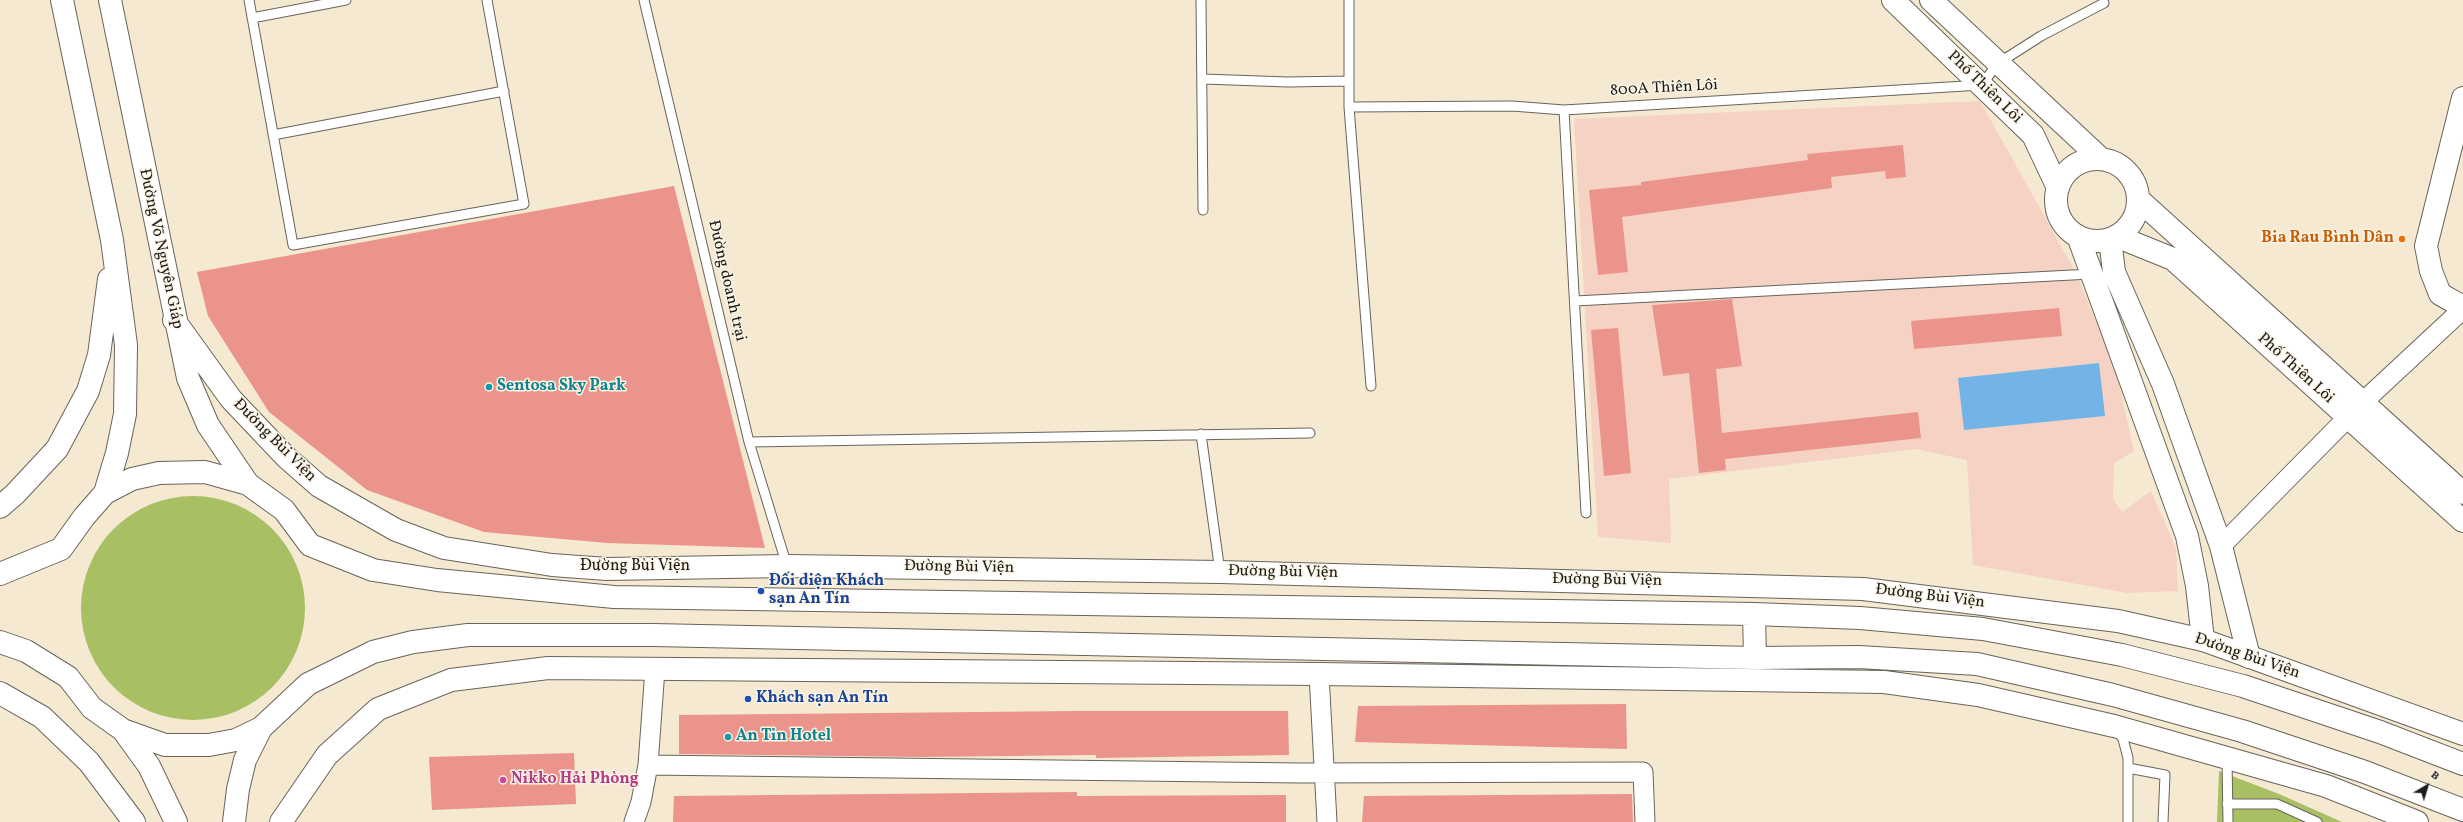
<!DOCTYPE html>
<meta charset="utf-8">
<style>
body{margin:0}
#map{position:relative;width:2463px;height:822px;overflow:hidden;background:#f6e9d1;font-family:Vollkorn,serif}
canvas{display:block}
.north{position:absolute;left:2407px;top:766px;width:40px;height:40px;-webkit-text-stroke:3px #fcf5e5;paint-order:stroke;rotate:38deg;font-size:11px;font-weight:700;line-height:16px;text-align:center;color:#1c1c1c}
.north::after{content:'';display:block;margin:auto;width:14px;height:18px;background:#1c1c1c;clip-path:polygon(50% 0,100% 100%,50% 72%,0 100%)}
</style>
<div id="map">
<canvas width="2463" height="822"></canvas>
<div class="north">B</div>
</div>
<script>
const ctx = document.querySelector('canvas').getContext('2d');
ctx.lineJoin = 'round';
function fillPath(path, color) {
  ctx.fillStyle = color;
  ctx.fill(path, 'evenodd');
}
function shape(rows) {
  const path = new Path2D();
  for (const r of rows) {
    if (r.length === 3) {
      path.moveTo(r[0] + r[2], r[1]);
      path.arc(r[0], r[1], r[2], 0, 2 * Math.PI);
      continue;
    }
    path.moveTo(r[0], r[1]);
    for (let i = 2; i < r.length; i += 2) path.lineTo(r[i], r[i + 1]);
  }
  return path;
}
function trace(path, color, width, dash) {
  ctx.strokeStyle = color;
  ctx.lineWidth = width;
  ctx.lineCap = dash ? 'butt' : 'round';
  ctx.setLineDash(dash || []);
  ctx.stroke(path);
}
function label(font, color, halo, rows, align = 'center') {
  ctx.font = font + ' Vollkorn,serif';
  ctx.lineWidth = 3;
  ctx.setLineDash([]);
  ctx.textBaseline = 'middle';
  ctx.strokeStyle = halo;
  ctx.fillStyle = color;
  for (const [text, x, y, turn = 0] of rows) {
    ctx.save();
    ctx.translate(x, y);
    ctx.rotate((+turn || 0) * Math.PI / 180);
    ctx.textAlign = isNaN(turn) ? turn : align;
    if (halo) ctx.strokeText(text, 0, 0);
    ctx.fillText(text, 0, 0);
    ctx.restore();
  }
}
fillPath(shape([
 [1980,101,2075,271,2116,370,2134,451,2114,463,2113,499,2122,512,2151,491,2176,548,2178,591,2127,593,1973,565,1967,460,1916,449,1669,479,1671,543,1598,537,1574,119]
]), '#f5d2c3');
fillPath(shape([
 [193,608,112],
 [2219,771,2279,794,2342,822,2217,822]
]), '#a8bf64');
fillPath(shape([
 [2099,363,2105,416,1964,430,1958,378]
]), '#72b4e7');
fillPath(shape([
 [1903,145,1906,177,1886,179,1885,171,1831,177,1832,188,1622,217,1628,272,1598,275,1589,190,1641,185,1641,182,1808,160,1807,154],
 [674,186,765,548,607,543,484,532,367,490,269,412,208,316,197,272],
 [1732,299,1742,366,1716,369,1722,433,1918,412,1921,438,1725,459,1726,470,1699,473,1689,373,1663,376,1652,305],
 [2059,308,2062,336,1914,349,1911,321],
 [1618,328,1631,473,1604,476,1591,330],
 [1626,704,1627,749,1355,742,1358,706],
 [1077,711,1288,711,1289,755,1096,758,1096,755,922,757,679,754,679,715],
 [574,753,576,804,432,810,429,757],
 [1077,792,1077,796,1286,795,1286,822,673,822,674,796],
 [1632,794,1633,822,1362,822,1364,796]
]), '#eb948c');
const lane = shape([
 [249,0,293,245,524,204,487,0],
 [644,0,749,442,787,566],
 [1201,0,1203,210],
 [1349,0,1349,107,1371,386],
 [252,18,346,0],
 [1203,79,1288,82,1349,81],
 [1349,107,1512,106,1564,110,1982,85,1997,64,2041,36,2104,3],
 [1564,110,1586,513],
 [273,135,504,91],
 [1575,301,2091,274],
 [1201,434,1220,572],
 [749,442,1310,433],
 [2117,730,2123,739,2128,758,2128,822],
 [2227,758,2228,822],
 [2128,768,2165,775,2163,822],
 [2227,804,2277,804,2317,822]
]);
const street = shape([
 [2221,546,2363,402,2463,309],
 [1319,674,1327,822],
 [648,765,1300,773,1643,772,1645,822],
 [634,822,641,802,648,765,655,669]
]);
const secondary = shape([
 [1893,0,2033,135,2058,188],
 [1931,0,2101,159],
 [2463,98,2426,246,2431,271,2440,294,2463,307],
 [2097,200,41],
 [2138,199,2463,493],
 [2078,236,2187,536,2197,586,2203,640],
 [2116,236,2173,259,2463,521],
 [2110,239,2114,272,2163,384,2221,546,2249,657]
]);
const primary = shape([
 [62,0,112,240,126,345,125,414,117,453,105,493],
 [110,0,188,378,208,425,248,484],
 [174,320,231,399,286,457,319,486,396,530,444,548,552,565,607,569,787,566,1220,572,1863,589,2118,621,2203,640,2463,734],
 [0,507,15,494,57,449,88,391,99,355,109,279],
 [0,574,61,549,84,517,105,493,132,479,159,473,205,472,248,484,284,510,310,545,373,570,437,580,614,597,1754,614,1860,618,1983,629,2122,655,2243,686,2380,732,2463,764],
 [1754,614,1755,658],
 [0,642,26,651,68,677,92,708,123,730,165,745,209,745,236,740,261,728,308,684,373,652,413,642,468,635,653,635,1755,658,1859,657,1977,664,2113,695,2242,731,2365,772,2463,810],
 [0,693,42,717,89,762,134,822],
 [123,730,149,766,176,822],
 [234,822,238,789,245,760,261,728],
 [281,822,327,755,378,709,451,680,548,668,1319,674,1884,682,1978,695,2114,726,2326,786,2417,822]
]);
trace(lane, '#68645b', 11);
trace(street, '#68645b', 21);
trace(secondary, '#68645b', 24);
trace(primary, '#68645b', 24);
trace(lane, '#fff', 9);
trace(street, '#fff', 19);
trace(secondary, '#fff', 22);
trace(primary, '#fff', 22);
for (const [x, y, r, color] of [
 [2402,239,4,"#e8710a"],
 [489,387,4,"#0f9aa8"],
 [761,591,4,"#1a4fb4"],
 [748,699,4,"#1a4fb4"],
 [728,737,4,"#0f9aa8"],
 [503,780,4,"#d1479c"]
]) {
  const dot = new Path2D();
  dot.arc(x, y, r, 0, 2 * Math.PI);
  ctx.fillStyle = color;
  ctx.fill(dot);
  trace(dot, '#fcf5e5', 1.5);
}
label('16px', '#1c1c1c', '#fcf5e5', [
 ["Phố Thiên Lôi",1984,88,44],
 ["800A Thiên Lôi",1664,89,-3],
 ["Đường Võ Nguyên Giáp",160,249,78],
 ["Đường doanh trại",726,281,77],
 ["Phố Thiên Lôi",2295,369,42],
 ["Đường Bùi Viện",274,441,45],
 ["Đường Bùi Viện",635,567],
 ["Đường Bùi Viện",959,568,1],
 ["Đường Bùi Viện",1283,573,1],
 ["Đường Bùi Viện",1607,581,1],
 ["Đường Bùi Viện",1930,597,7],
 ["Đường Bùi Viện",2247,657,19]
]);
label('bold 16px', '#c56008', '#fcf5e5', [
 ["Bia Rau Bình Dân",2394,239]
], 'right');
label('bold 16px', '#0d838f', '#fcf5e5', [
 ["Sentosa Sky Park",497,387],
 ["An Tin Hotel",736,737]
], 'left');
label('bold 16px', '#164399', '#fcf5e5', [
 ["Đối diện Khách",769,582],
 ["sạn An Tín",769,600],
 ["Khách sạn An Tín",756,699]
], 'left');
label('bold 16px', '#b23c85', '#fcf5e5', [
 ["Nikko Hải Phòng",511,780]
], 'left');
</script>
